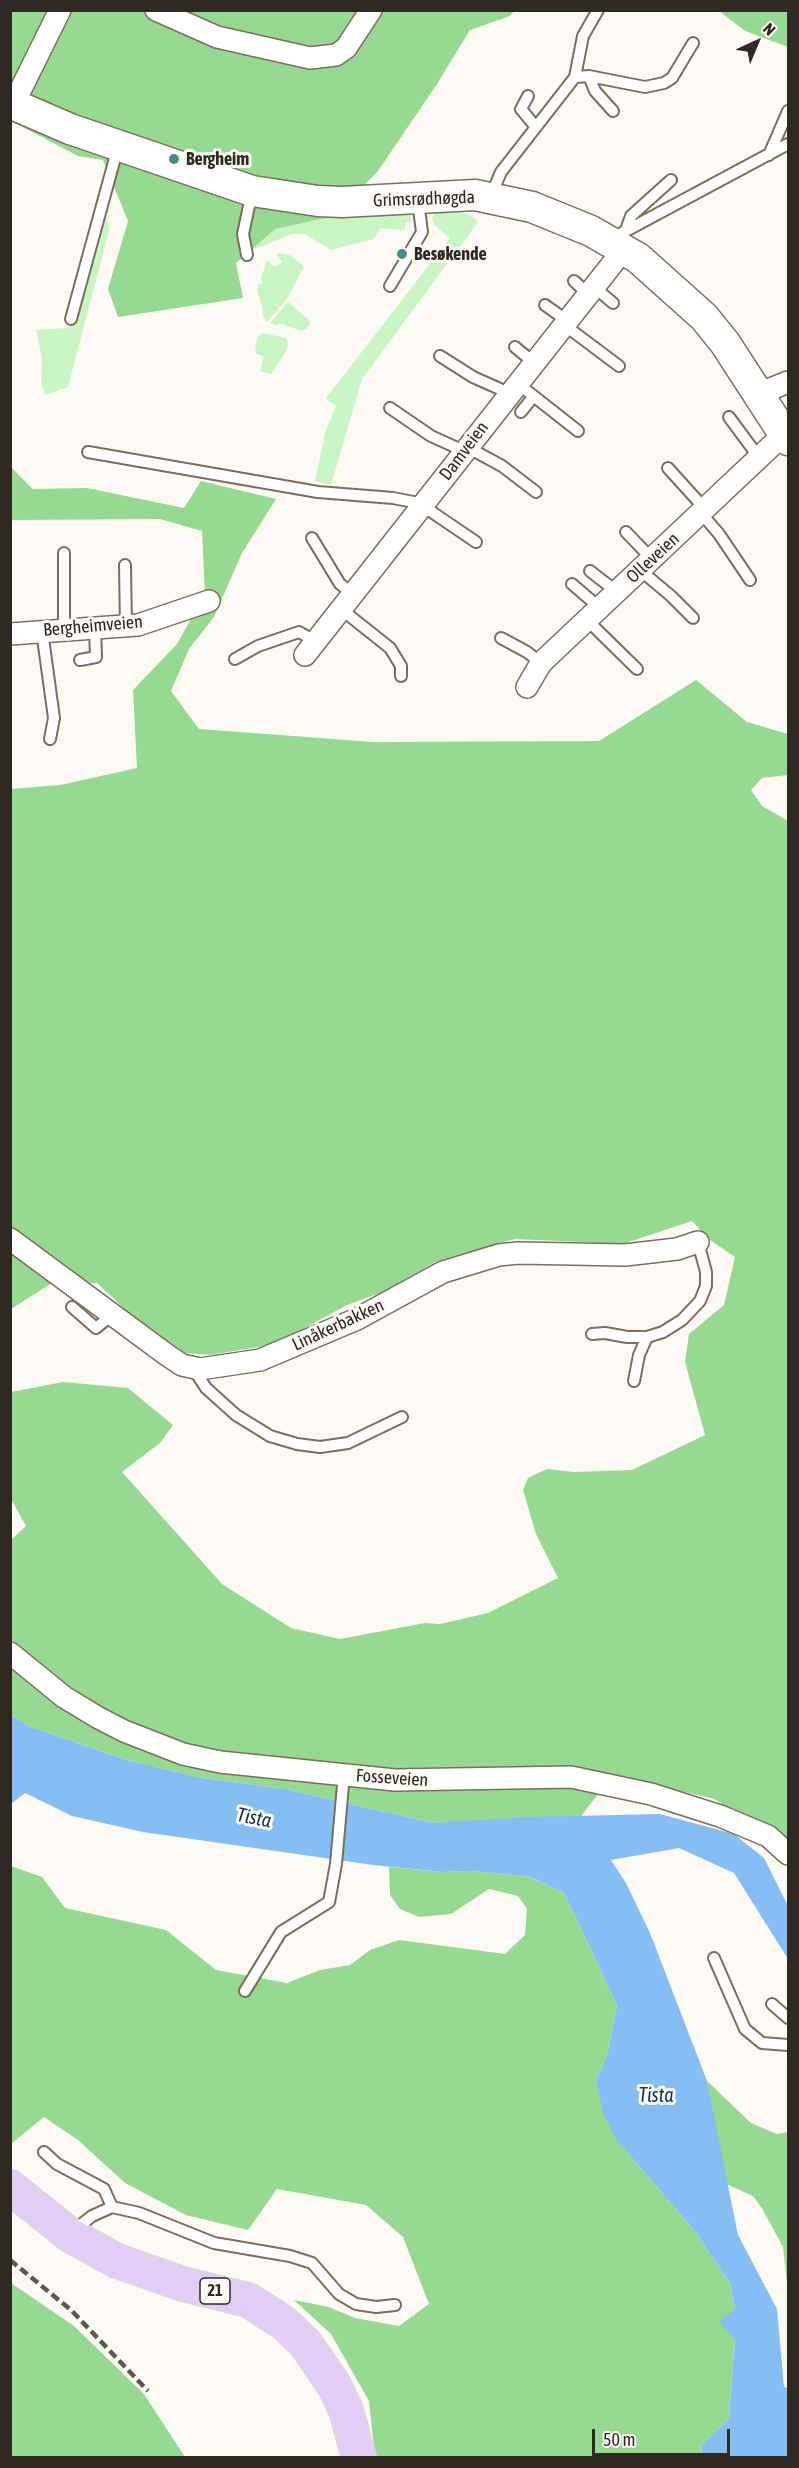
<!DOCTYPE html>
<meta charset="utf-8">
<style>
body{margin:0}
#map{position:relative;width:799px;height:2468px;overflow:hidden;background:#fdfaf6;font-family:"Asap Condensed",sans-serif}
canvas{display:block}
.frame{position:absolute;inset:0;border:12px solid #2f2921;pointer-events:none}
.north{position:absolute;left:727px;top:12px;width:60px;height:60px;-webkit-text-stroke:4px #fdfaf6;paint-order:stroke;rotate:44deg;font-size:16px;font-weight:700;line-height:24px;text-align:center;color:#2f2921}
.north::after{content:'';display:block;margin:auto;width:21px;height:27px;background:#2f2921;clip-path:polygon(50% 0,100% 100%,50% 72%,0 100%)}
.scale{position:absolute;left:592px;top:2429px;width:138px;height:27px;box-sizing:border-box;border:3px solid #2f2921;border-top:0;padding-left:8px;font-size:18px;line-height:21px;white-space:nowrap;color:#2f2921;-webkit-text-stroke:4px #fdfaf6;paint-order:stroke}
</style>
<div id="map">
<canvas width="799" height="2468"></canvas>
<div class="frame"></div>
<div class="north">N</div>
<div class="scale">50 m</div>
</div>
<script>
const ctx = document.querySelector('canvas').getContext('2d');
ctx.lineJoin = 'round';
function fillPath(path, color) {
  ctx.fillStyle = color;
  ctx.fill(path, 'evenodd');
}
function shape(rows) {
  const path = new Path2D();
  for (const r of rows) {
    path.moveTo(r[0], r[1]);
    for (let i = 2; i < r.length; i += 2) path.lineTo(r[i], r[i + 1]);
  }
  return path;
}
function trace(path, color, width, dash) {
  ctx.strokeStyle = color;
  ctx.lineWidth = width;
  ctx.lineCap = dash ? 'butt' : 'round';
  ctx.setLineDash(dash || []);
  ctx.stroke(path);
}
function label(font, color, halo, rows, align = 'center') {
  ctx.font = font + ' "Asap Condensed",sans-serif';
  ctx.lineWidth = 6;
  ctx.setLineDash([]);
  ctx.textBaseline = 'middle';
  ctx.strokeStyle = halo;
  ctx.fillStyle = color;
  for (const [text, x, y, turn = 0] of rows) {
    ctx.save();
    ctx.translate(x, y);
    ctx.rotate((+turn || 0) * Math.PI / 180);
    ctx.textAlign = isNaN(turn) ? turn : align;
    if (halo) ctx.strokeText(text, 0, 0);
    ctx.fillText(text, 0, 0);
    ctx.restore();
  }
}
fillPath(shape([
 [451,209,471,215,478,222,362,379,331,485,315,481,326,429,336,406,326,398,450,238,435,226,432,219,435,210],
 [409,212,412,221,405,223,405,230,381,228,374,239,331,250,305,234,292,234,250,251,252,213],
 [107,218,110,227,68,387,45,395,41,382,42,358,36,330,67,328,74,323,101,222],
 [276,253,290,255,304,266,287,299,267,322,262,315,263,310,257,290,259,284,262,284,261,278,267,260,275,267,282,262],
 [288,302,308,319,310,323,307,329,301,331,280,323,278,326,270,323],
 [263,333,286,338,288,342,287,350,271,374,260,371,264,356,256,354,255,349,257,338]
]), '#c9f5c5');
fillPath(shape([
 [10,11,514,11,510,16,470,30,437,84,378,171,334,216,275,229,236,263,243,298,118,317,108,289,128,221,103,160,78,156,11,121],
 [719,11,788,11,788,47,745,31],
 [10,466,33,489,87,488,184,508,201,481,276,499,242,553,214,617,189,649,171,691,199,729,373,742,599,741,696,680,747,722,788,734,788,775,762,778,751,790,762,806,788,821,788,1842,714,1799,643,1782,608,1781,572,1828,474,1822,433,1823,285,1789,202,1778,127,1760,31,1727,11,1715,11,1540,26,1526,11,1499,11,1392,63,1382,128,1388,173,1425,160,1443,122,1472,222,1584,291,1628,340,1639,425,1623,440,1624,488,1613,558,1578,536,1534,523,1490,528,1478,547,1469,573,1472,632,1470,705,1435,685,1362,689,1334,724,1305,735,1257,710,1240,692,1221,623,1244,515,1239,437,1261,383,1292,347,1305,283,1340,264,1346,210,1355,185,1353,131,1315,97,1283,52,1283,11,1309,11,789,60,785,137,768,133,690,177,644,205,594,202,531,160,519,11,520],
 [11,1866,42,1877,65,1908,166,1930,216,1970,287,1983,320,1970,350,1965,370,1950,399,1940,505,1954,525,1935,527,1909,518,1896,489,1889,451,1914,419,1917,400,1909,390,1895,389,1867,442,1872,470,1871,515,1875,531,1877,564,1893,617,2005,607,2055,596,2080,619,2143,694,2230,730,2283,735,2309,735,2340,729,2419,702,2445,701,2457,375,2457,369,2401,331,2334,294,2300,329,2307,355,2318,399,2326,429,2304,403,2237,366,2205,277,2189,248,2230,186,2215,125,2183,78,2140,44,2117,11,2144],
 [707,2081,751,2123,777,2134,788,2132,788,2292,783,2247,763,2210,753,2196,726,2184],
 [11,2283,74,2326,144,2394,185,2457,11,2457]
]), '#96d990');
fillPath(shape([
 [11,1715,31,1727,127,1760,202,1778,285,1789,433,1823,529,1817,660,1814,734,1834,764,1858,788,1906,788,1959,734,1873,679,1848,611,1860,626,1883,650,1933,707,2081,738,2235,777,2309,784,2387,788,2388,788,2457,701,2457,702,2445,729,2419,735,2340,719,2322,735,2309,730,2283,694,2230,619,2143,604,2116,596,2080,607,2055,617,2005,564,1893,531,1877,515,1875,470,1871,442,1872,373,1865,143,1832,72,1816,25,1793,11,1804]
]), '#85bef4');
const lane = shape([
 [589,76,595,91,613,111],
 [575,77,583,36,598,10],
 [528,96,521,109,535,126],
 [769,155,788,111],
 [490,198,501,172,575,77,589,76,645,87,664,83,672,78,693,43],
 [626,230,631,216,671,180],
 [614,243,620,234,788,144],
 [247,255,243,234,252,192],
 [574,281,587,293],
 [390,286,422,232,418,201],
 [593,286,613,303],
 [545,305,566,320],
 [71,319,118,147],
 [563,324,619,366],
 [515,347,533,362],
 [440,356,473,377,509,393],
 [517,383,578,431],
 [390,408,431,436,464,451],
 [521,412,533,397],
 [729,417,760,459],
 [467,447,502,466,536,492],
 [88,452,318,492,393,498,424,504],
 [668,468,705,509],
 [423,506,476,542],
 [701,513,719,534,750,580],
 [626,532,652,559],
 [312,538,340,584,353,594],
 [125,565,126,626],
 [640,570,671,596,693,618],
 [590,571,617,592],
 [572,584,600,608],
 [341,609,390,648,401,666,401,676],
 [587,620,637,669],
 [64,630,64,553],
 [42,631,54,718,50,739],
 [501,638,527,652,541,663],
 [235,659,258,646,299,632,315,641],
 [80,660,96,657,95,628],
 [72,1307,96,1328,113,1314],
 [592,1334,605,1333,627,1337,647,1337,663,1332,682,1320,700,1301,706,1286,706,1272,698,1242],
 [192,1367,206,1388,236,1415,270,1436,297,1444,320,1447,348,1443,402,1417],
 [634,1381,639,1355,647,1337],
 [714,1958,745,2029,762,2043,788,2045],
 [245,1991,281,1932,329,1902,336,1864,344,1774],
 [772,2004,788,2018],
 [44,2152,57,2164,104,2189,112,2207],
 [72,2232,92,2216,112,2207,139,2213,214,2243,290,2256,312,2263,339,2294,356,2304,376,2307,395,2305]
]);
const street = shape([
 [156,10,217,37,310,58,336,55,346,48,371,10],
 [13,105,60,10],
 [758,394,788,382],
 [10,634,138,625,209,601],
 [305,655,624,249],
 [527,687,541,663,784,434],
 [10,1239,167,1355,182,1365,200,1369,260,1360,357,1319,443,1272,499,1255,518,1253,625,1255,677,1249,698,1242],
 [10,1653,64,1697,97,1717,124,1731,183,1754,220,1762,395,1780,571,1777,651,1794,720,1816,768,1836,788,1854]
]);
const secondary = shape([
 [10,103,70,129,252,191,318,201,342,202,475,195,532,207,591,231,638,258,704,317,725,343,788,440]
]);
const primary = shape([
 [10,2187,70,2235,117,2261,183,2284,248,2300,284,2323,305,2343,334,2385,346,2410,359,2458]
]);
trace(lane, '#7c6e5c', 14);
trace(street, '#7c6e5c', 24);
trace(secondary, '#7c6e5c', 33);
trace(primary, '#dad8d7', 36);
trace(lane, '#fff', 10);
trace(street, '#fff', 21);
trace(secondary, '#fff', 30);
trace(primary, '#e3cdf7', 33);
trace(shape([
 [10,2260,71,2310,148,2391]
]), '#5d5851', 4.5, [9, 4.5]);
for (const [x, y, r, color] of [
 [174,159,6,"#488e88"],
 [402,254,6,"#488e88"]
]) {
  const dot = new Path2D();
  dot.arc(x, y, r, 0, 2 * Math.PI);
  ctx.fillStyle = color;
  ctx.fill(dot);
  trace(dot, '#fdfaf6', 2);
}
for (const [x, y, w] of [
 [215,2291,30]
]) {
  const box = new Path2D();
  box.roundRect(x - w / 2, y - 13, w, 26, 4.5);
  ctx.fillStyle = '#fdfaf6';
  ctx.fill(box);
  trace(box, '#2f2921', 1.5);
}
label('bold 16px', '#2f2921', null, [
 ["21",215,2291]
]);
label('bold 18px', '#2f2921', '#fdfaf6', [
 ["Bergheim",186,159],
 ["Besøkende",414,254]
], 'left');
label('18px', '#2f2921', '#fdfaf6', [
 ["Grimsrødhøgda",424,199,-2],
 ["Damveien",464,451,-53],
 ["Olleveien",653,558,-43],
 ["Bergheimveien",93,626,-5],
 ["Linåkerbakken",338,1325,-25],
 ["Fosseveien",392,1778,4]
]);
label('italic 20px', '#16344f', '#fdfaf6', [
 ["Tista",254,1818,11],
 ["Tista",656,2096]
]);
</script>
